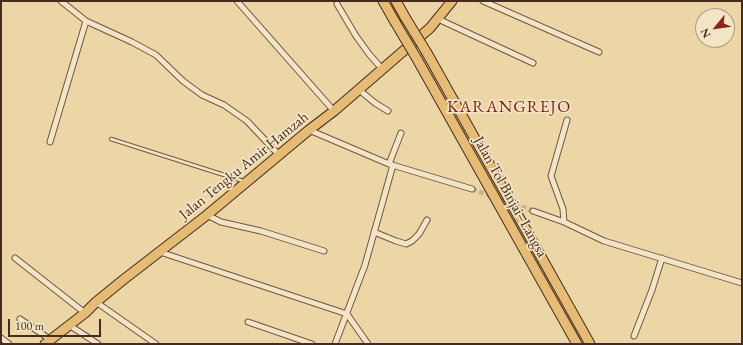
<!DOCTYPE html>
<meta charset="utf-8">
<style>
body{margin:0}
#map{position:relative;width:743px;height:345px;overflow:hidden;background:#ecd6a6;font-family:"EB Garamond",serif}
canvas{display:block}
.frame{position:absolute;inset:0;border:2px solid #452b21;pointer-events:none}
.north{position:absolute;left:695px;top:8px;width:40px;height:40px;box-sizing:border-box;background:#f3e4c5;border:1px solid #ad9a83;border-radius:50%;rotate:241deg;font-size:11px;font-weight:700;line-height:16px;text-align:center;color:#452b21}
.north::after{content:'';display:block;margin:auto;width:14px;height:18px;background:#8f2418;clip-path:polygon(50% 0,100% 100%,50% 72%,0 100%)}
.scale{position:absolute;left:8px;top:319px;width:93px;height:18px;box-sizing:border-box;border:2px solid #452b21;border-top:0;padding-left:5px;font-size:12px;line-height:14px;white-space:nowrap;color:#452b21;-webkit-text-stroke:3px #f3e4c5;paint-order:stroke}
</style>
<div id="map">
<canvas width="743" height="345"></canvas>
<div class="frame"></div>
<div class="north">N</div>
<div class="scale">100 m</div>
</div>
<script>
const ctx = document.querySelector('canvas').getContext('2d');
ctx.lineJoin = 'round';
function shape(rows) {
  const path = new Path2D();
  for (const r of rows) {
    path.moveTo(r[0], r[1]);
    for (let i = 2; i < r.length; i += 2) path.lineTo(r[i], r[i + 1]);
  }
  return path;
}
function trace(path, color, width, dash) {
  ctx.strokeStyle = color;
  ctx.lineWidth = width;
  ctx.lineCap = dash ? 'butt' : 'round';
  ctx.setLineDash(dash || []);
  ctx.stroke(path);
}
function label(font, color, halo, rows, align = 'center') {
  ctx.font = font + ' "EB Garamond",serif';
  ctx.lineWidth = 3.5;
  ctx.setLineDash([]);
  ctx.textBaseline = 'middle';
  ctx.strokeStyle = halo;
  ctx.fillStyle = color;
  for (const [text, x, y, turn = 0] of rows) {
    ctx.save();
    ctx.translate(x, y);
    ctx.rotate((+turn || 0) * Math.PI / 180);
    ctx.textAlign = isNaN(turn) ? turn : align;
    if (halo) ctx.strokeText(text, 0, 0);
    ctx.fillText(text, 0, 0);
    ctx.restore();
  }
}
trace(shape([
 [472,189,533,211]
]), '#cbb48b', 5, [5, 2.5]);
const service = shape([
 [111,139,243,181]
]);
const minor = shape([
 [61,1,86,21],
 [237,1,334,111],
 [483,1,599,52],
 [337,4,356,36,369,54,383,70],
 [438,19,533,63],
 [358,89,375,103,388,111],
 [309,130,389,164,472,189],
 [50,142,86,21,132,42,156,55,183,81,202,95,224,105,247,121,279,155],
 [389,164,401,133],
 [533,211,564,222,604,241,742,283],
 [207,215,221,222,261,231,324,251],
 [564,222,563,209,551,176,567,120],
 [374,232,396,241,406,244,412,241,419,234,427,220],
 [160,252,347,314,368,344],
 [15,258,85,313],
 [96,302,156,344],
 [20,319,51,340],
 [248,322,312,344],
 [69,325,98,344],
 [634,336,652,290,662,258],
 [1,338,9,344],
 [335,344,365,265,393,165]
]);
const trunk = shape([
 [45,344,85,313,96,302,123,280,207,215,309,130,334,111,430,28,452,1]
]);
const motorway = shape([
 [383,1,395,22],
 [396,1,405,17],
 [427,53,590,344],
 [417,59,577,344]
]);
trace(service, '#6f5642', 4.5);
trace(minor, '#6f5642', 7);
trace(trunk, '#452b21', 11);
trace(motorway, '#452b21', 11);
trace(service, '#f3e4c5', 2.5);
trace(minor, '#f3e4c5', 5);
trace(trunk, '#e6bb73', 9);
trace(motorway, '#e6bb73', 9);
const motorwayBridge = shape([
 [405,17,427,53],
 [395,22,417,59]
]);
trace(motorwayBridge, '#452b21', 11, []);
trace(motorwayBridge, '#e6bb73', 9);
label('15px', '#452b21', '#f3e4c5', [
 ["Jalan Tengku Amir Hamzah",244,166,-39],
 ["Jalan Tol Binjai–Langsa",510,197,61]
]);
ctx.letterSpacing = '1px';
label('17px', '#7a1f14', '#f3e4c5', [
 ["KARANGREJO",509,107]
]);
ctx.letterSpacing = '0px';
</script>
